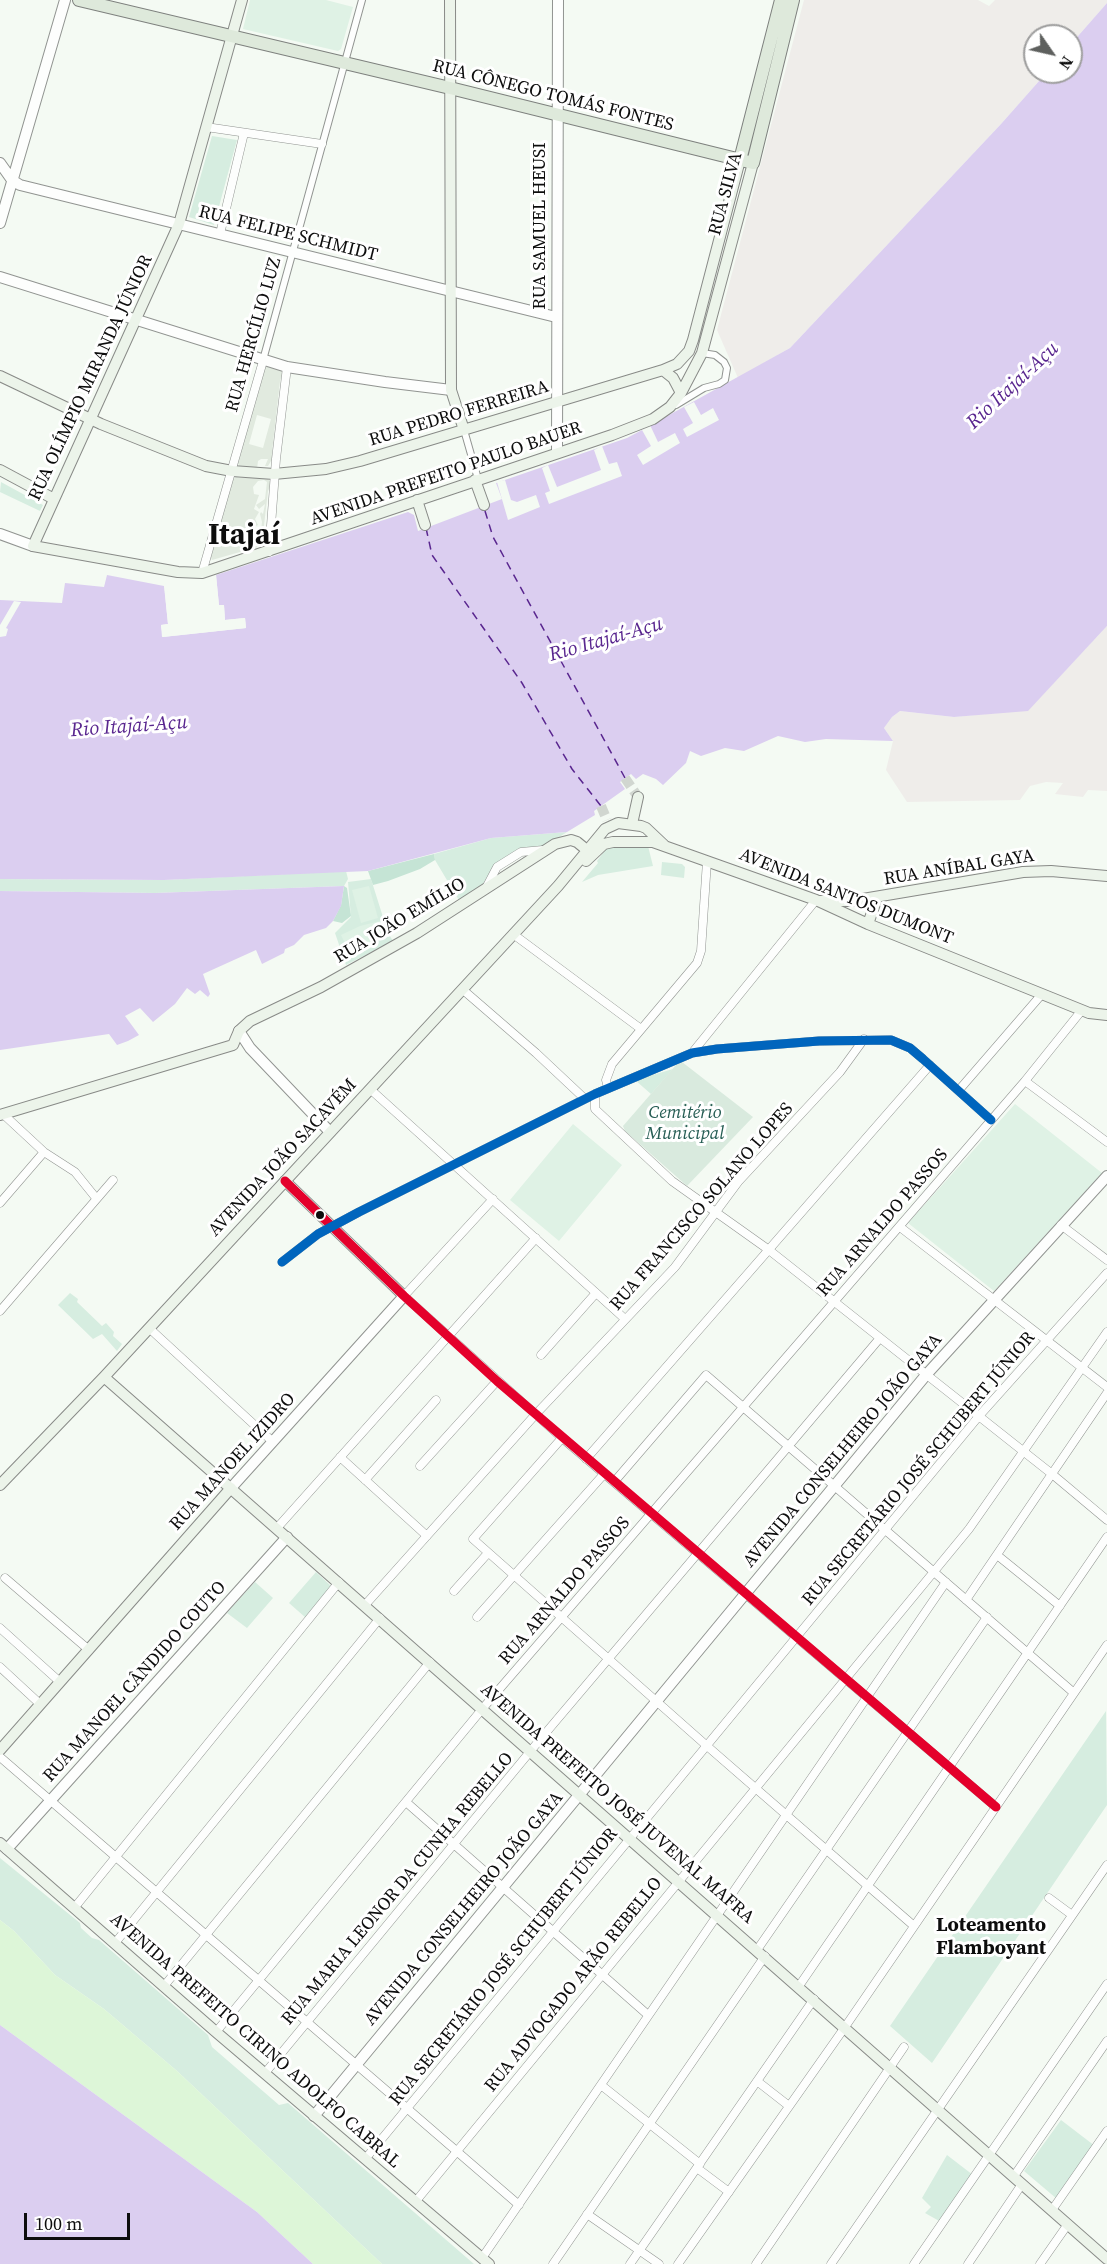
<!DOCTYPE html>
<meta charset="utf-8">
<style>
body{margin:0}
#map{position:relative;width:1107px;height:2264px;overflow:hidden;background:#f4faf3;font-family:"Source Serif 4",serif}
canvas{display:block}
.north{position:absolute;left:1023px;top:24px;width:60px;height:60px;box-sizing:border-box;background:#fff;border:2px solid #9e9e9e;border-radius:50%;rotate:124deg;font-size:16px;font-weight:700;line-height:24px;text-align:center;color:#0d0d0d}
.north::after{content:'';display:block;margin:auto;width:21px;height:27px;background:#5e605e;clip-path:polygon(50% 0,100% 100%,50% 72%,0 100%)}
.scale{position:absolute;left:24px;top:2213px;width:106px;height:27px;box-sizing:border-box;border:3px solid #0d0d0d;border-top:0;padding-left:8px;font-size:18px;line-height:21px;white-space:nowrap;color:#0d0d0d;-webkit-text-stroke:4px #fff;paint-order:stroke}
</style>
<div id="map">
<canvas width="1107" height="2264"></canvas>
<div class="north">N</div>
<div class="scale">100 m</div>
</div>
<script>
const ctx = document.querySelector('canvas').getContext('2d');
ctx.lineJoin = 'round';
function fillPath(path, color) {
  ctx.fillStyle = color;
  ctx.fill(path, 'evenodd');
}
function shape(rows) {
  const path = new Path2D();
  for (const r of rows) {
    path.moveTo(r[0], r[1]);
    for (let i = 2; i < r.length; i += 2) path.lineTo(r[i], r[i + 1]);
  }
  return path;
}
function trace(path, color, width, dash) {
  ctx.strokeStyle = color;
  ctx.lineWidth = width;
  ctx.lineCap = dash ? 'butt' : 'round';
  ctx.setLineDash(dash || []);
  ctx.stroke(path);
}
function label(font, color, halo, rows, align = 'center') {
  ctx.font = font + ' "Source Serif 4",serif';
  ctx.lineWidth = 6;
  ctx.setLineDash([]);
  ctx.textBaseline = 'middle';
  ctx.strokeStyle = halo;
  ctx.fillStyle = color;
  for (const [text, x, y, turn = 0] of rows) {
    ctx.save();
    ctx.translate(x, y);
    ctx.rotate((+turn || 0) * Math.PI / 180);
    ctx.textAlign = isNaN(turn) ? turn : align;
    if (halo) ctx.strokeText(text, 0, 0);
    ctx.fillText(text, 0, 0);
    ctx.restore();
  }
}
fillPath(shape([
 [804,0,978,0,989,6,995,0,1107,0,1107,3,1071,44,1071,36,1035,36,1035,72,1047,72,1001,124,790,348,738,378,717,330],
 [1107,626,1107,791,1088,790,1083,797,1055,794,1063,783,1046,782,1030,786,1020,800,907,802,886,770,893,741,884,728,892,717,900,711,954,717,1028,710]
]), '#efedea');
fillPath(shape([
 [212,136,237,140,214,225,189,217],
 [1,482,43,505,40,511,0,492],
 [567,832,544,847,520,848,495,865,483,888,460,902,435,860,434,854,491,838],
 [614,846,648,846,653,866,598,875,582,882,598,863,597,861,606,849],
 [662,862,682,864,685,867,684,878,661,875],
 [346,871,348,879,344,886,155,893,0,891,0,879,164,880],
 [371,879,388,933,393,941,346,965,335,933,351,917,348,882],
 [673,1069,651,1094,635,1080],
 [70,1293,78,1299,77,1302,102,1326,106,1323,114,1332,113,1336,122,1344,117,1351,102,1334,93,1339,58,1305],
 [316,1572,332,1587,306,1618,289,1603],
 [255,1582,273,1598,247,1628,227,1613],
 [1106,1711,1107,1805,932,2063,890,2026],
 [0,1858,80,1923,81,1928,92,1938,99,1940,208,2035,212,2047,279,2105,288,2103,474,2264,382,2264,177,2071,104,2009,55,1975,14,1931,0,1920],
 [1061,2120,1095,2146,1057,2199,1024,2171],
 [947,2155,973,2175,941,2222,925,2213,931,2207,922,2198]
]), '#d6ede0');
fillPath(shape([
 [434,854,435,860,420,869,388,881,373,885,368,871],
 [344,886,347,888,351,916,342,923,333,921,341,905]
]), '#c5e4d5');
fillPath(shape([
 [0,1920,14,1931,55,1975,104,2009,177,2071,382,2264,313,2264,257,2212,0,2025]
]), '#ddf6d8');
fillPath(shape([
 [682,1062,753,1117,687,1186,625,1131,623,1126,676,1065]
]), '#d9eade');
fillPath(shape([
 [250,0,326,0,353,7,341,49,338,51,243,29],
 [369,886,378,918,361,923,352,890],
 [380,921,386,934,350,953,341,935,360,926],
 [1015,1104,1102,1173,994,1291,908,1223],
 [573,1124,622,1165,559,1241,510,1200]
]), '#dff2e5');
fillPath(shape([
 [267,365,281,370,283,375,280,381,272,452,273,461,271,461,268,466,265,466,268,459,261,459,258,461,257,469,240,467,237,462,249,415,252,413,264,366],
 [257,415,271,419,263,448,249,444],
 [246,476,268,479,272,483,268,491,263,534,264,542,261,546,212,560,210,556,232,480,236,477,246,478],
 [264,480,267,482,265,499,256,505,259,509,265,504,263,514,261,512,260,514,262,522,260,540,252,544,248,541,251,533,250,529,258,525,255,519,259,512,254,509,259,495,254,494,253,487,258,481]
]), '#e1eadf');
fillPath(shape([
 [1107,3,1107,626,1028,711,954,717,900,711,892,717,884,728,893,741,826,739,805,742,778,736,744,751,725,748,701,756,690,751,686,763,663,785,656,779,643,774,636,779,631,774,620,782,625,789,594,811,595,815,567,832,491,838,368,871,164,880,0,879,0,600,62,603,65,583,104,587,107,575,164,586,168,624,161,625,163,637,246,628,245,618,225,620,224,606,219,606,216,575,408,512,414,515,418,531,502,499,496,483,627,438,642,430,790,348,1001,124,1047,72,1071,72,1071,44],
 [344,886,341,906,333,921,326,928,304,935,294,945,285,949,284,953,262,964,256,950,203,974,210,994,208,997,200,990,195,994,187,988,175,1004,153,1022,140,1008,125,1016,139,1035,128,1041,117,1045,109,1034,0,1050,0,891,155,893],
 [0,2025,257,2212,313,2264,0,2264]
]), '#dbcef0');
fillPath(shape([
 [694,402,701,415,713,408,719,420,687,437,683,429,693,423,684,407],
 [650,425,658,442,675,433,680,443,643,465,637,455,651,446,642,430],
 [602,446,609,464,617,462,622,476,549,504,545,493,550,491,542,468,548,465,557,487,601,470,594,450],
 [505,480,511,500,517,502,536,495,540,507,508,520,497,482],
 [213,575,216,575,219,605,224,605,225,620,245,618,246,628,162,637,161,625,168,624,164,583,167,585,171,624,165,627,165,634,243,626,243,622,225,623,222,622,221,609,216,606],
 [14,601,21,602,6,628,8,629,6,636,0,637,0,625]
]), '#f4faf3');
trace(shape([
 [485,511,493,537,625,778],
 [426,528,432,555,522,683,572,769,601,806]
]), '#59268f', 1.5, [8, 6]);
trace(shape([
 [625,778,638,797],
 [601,806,607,820]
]), '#d1d6d0', 10, [10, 5]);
const pedestrian = shape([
 [263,360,362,0],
 [676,405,704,388,719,384,725,380,727,368,724,362,715,355,702,353],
 [464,430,478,479]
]);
const minor = shape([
 [206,127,322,144],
 [220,234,244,133],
 [269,552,276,459,287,367],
 [202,573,263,361],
 [487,886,497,867,521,852,543,850],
 [513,934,641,1029],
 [462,989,536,1053,585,1099],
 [692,1053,816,900],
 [1025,1081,1107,1142],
 [608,1088,606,1080,612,1064,697,963,701,951,707,861],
 [370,1089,625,1319],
 [959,1090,1042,994],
 [595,1094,595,1109,672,1181,769,1250,1052,1474,1107,1520],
 [3,1114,44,1152,75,1172,96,1198],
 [493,1199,404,1296,562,1438,996,1807],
 [0,1203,44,1152],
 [1061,1225,1107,1260],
 [900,1227,1107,1387],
 [282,1262,318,1234,359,1212,595,1094,692,1053,717,1049,819,1041,891,1040,910,1048,923,1059,991,1120],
 [0,1311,113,1180],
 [149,1328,273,1442],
 [541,1355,596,1293],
 [562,1438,473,1539,707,1746,914,1926],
 [340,1457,427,1536],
 [586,1459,930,1065],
 [420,1466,497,1381],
 [365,1480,436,1400],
 [614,1482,706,1375,1074,1693],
 [277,1528,536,1238],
 [997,1555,1060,1606],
 [5,1578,89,1650],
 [454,1591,488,1553],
 [966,1600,1107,1393],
 [365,1605,535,1415,675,1267,738,1182,840,1072,864,1039],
 [477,1617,604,1474],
 [0,1628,60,1682],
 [0,1667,40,1704],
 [0,1757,519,2205],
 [406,1802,648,2015],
 [1049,1898,1072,1915],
 [75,1907,339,1582],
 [115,1943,380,1618],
 [757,1950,987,1617],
 [164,1986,430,1662],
 [799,1986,1107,1537],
 [216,2032,483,1708,1025,1081,1082,1010],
 [265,2073,538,1742,880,1338],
 [757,2081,789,2106],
 [601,2085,700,2164],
 [366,2158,979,1416,1107,1273],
 [697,2168,729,2192],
 [1014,2176,1107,2041],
 [416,2201,969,1529,1107,1332],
 [1052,2210,1107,2131],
 [587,2214,659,2264],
 [482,2258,946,1582],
 [553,2264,765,1956],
 [630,2264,814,1999],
 [678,2264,845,2027,1107,1645],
 [756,2264,904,2047],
 [831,2264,1107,1865],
 [914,2264,1107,1984],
 [968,2264,1022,2184],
 [1040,2264,1068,2224]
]);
const tertiary = shape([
 [0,163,12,180,20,185,556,317],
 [0,223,65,0],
 [0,277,287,367,385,382,451,390],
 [557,453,558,0],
 [0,534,33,546],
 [239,1031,250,1048,330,1132],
 [231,1488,404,1296,285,1181],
 [7,1849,287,1537],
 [314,2116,926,1375,1107,1176]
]);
const secondary = shape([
 [242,0,179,224,33,546,178,572,202,573,612,435,653,419,670,407,681,393,702,353,753,163],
 [450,0,451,390,464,430],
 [663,370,673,378,681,393],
 [0,376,101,424,206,466,232,471,274,474,326,469,360,461,663,370,677,364,689,351,693,340,740,160],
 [0,470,54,499],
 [475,480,484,505],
 [417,500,425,525],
 [632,824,638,797],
 [586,861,604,844,613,842,653,842,816,900,868,924,1089,1013,1107,1015],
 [819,901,851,901,1023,872,1051,871,1107,876],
 [868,924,877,898],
 [0,1115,233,1045,239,1031,250,1021,321,987,417,933,555,844,571,840,577,842,588,851],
 [104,1377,1107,2259],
 [0,1485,104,1377,558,886,605,829,618,823,641,826,646,828,664,845],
 [0,1750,231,1488],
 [0,1843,216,2032,489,2264]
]);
const primary = shape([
 [79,0,450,88,753,163,793,0],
 [740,160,781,0]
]);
trace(pedestrian, '#919491', 8);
trace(minor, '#919491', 9);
trace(tertiary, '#919491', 12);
trace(secondary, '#888a87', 12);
trace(primary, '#7e817e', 14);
trace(pedestrian, '#fdfefd', 6);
trace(minor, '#fdfefd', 8);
trace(tertiary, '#fdfefd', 10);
trace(secondary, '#ecf4ea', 10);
trace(primary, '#dee9db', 12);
trace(shape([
 [285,1181,404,1296,497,1381,996,1807]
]), '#e4002b', 9);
trace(shape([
 [282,1262,318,1234,359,1212,595,1094,692,1053,717,1049,819,1041,891,1040,910,1048,923,1059,991,1120]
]), '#0065bd', 9);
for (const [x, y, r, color] of [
 [320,1215,5,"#0d0d0d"]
]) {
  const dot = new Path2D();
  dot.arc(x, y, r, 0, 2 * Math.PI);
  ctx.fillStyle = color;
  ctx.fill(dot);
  trace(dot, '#fff', 2);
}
label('18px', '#0d0d0d', '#fff', [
 ["RUA CÔNEGO TOMÁS FONTES",553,96,14],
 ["RUA SILVA",726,194,-75],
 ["RUA SAMUEL HEUSI",540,226,-90],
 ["RUA FELIPE SCHMIDT",288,234,14],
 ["RUA HERCÍLIO LUZ",254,335,-74],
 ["RUA OLÍMPIO MIRANDA JÚNIOR",91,378,-65],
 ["RUA PEDRO FERREIRA",459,414,-17],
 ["AVENIDA PREFEITO PAULO BAUER",446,474,-19],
 ["RUA ANÍBAL GAYA",959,868,-9],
 ["AVENIDA SANTOS DUMONT",846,897,22],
 ["RUA JOÃO EMÍLIO",400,921,-31],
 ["AVENIDA JOÃO SACAVÉM",283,1158,-47],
 ["RUA FRANCISCO SOLANO LOPES",702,1207,-49],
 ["RUA ARNALDO PASSOS",883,1223,-49],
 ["AVENIDA CONSELHEIRO JOÃO GAYA",843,1451,-50],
 ["RUA MANOEL IZIDRO",233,1462,-48],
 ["RUA SECRETÁRIO JOSÉ SCHUBERT JÚNIOR",919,1469,-50],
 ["RUA ARNALDO PASSOS",565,1591,-49],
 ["RUA MANOEL CÂNDIDO COUTO",135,1682,-48],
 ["AVENIDA PREFEITO JOSÉ JUVENAL MAFRA",617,1804,41],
 ["RUA MARIA LEONOR DA CUNHA REBELLO",398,1889,-50],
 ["AVENIDA CONSELHEIRO JOÃO GAYA",464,1909,-50],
 ["RUA SECRETÁRIO JOSÉ SCHUBERT JÚNIOR",504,1967,-51],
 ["RUA ADVOGADO ARÃO REBELLO",574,1985,-51],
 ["AVENIDA PREFEITO CIRINO ADOLFO CABRAL",255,2041,41]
]);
label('italic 18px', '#265d54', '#fff', [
 ["Cemitério",685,1113],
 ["Municipal",685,1134]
]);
label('italic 20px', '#59268f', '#fff', [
 ["Rio Itajaí-Açu",1013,386,-43],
 ["Rio Itajaí-Açu",606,640,-16],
 ["Rio Itajaí-Açu",129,727,-4]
]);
label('bold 20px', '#0d0d0d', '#fff', [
 ["Loteamento",991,1926],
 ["Flamboyant",991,1949]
]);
label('bold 30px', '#0d0d0d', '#fff', [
 ["Itajaí",244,536]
]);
</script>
